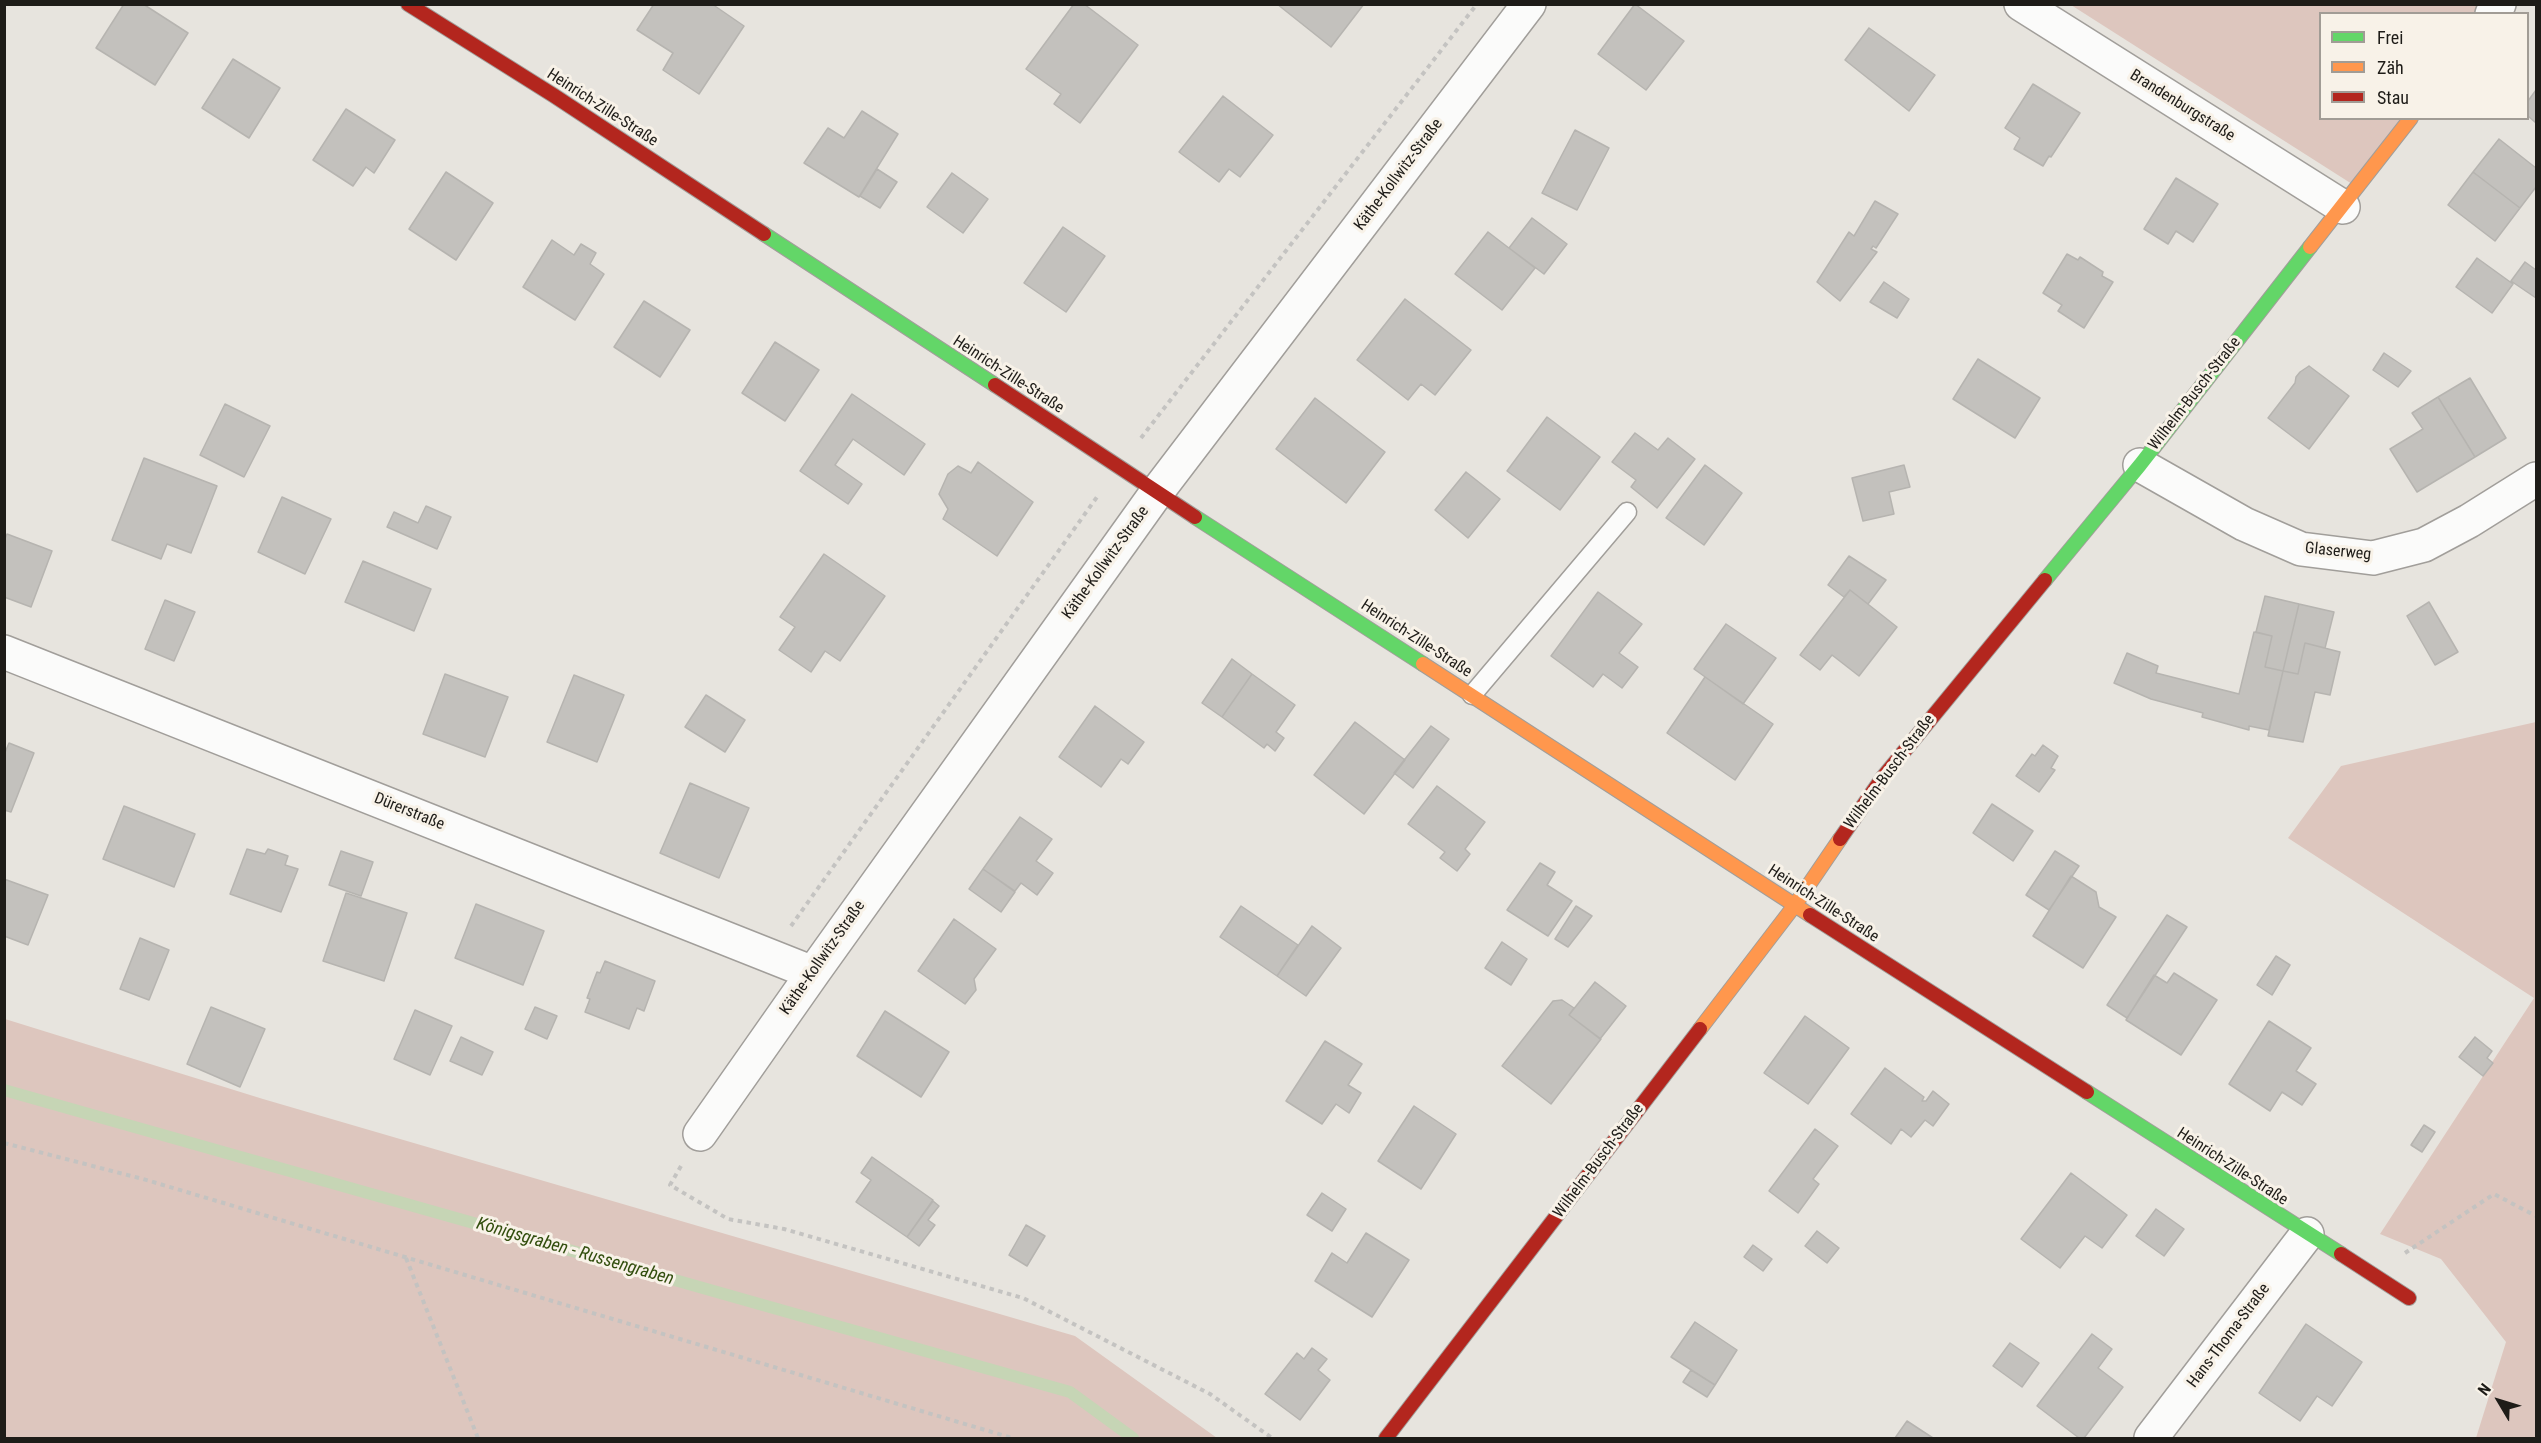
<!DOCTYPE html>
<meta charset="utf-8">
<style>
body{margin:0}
#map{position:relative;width:2541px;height:1443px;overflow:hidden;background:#e7e4de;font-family:"Roboto Condensed",sans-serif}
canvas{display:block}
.frame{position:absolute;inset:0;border:6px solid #1e1c18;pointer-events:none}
.legend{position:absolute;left:2319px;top:12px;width:210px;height:108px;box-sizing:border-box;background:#f8f2e8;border:2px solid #a19c95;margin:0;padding:8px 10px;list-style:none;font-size:18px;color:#1e1c18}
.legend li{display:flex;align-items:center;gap:12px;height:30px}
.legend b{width:30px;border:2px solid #a19c95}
.north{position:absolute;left:2469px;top:1371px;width:60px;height:60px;-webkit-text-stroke:4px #f8f2e8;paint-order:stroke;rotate:308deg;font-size:16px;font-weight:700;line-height:24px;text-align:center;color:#1e1c18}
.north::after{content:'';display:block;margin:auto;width:21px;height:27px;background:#1e1c18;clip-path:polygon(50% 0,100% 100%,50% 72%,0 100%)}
</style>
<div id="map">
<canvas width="2541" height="1443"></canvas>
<div class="frame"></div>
<ul class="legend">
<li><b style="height:8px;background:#63d668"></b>Frei</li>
<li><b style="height:8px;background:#ff974d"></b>Zäh</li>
<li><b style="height:8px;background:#b3261e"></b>Stau</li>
</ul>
<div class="north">N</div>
</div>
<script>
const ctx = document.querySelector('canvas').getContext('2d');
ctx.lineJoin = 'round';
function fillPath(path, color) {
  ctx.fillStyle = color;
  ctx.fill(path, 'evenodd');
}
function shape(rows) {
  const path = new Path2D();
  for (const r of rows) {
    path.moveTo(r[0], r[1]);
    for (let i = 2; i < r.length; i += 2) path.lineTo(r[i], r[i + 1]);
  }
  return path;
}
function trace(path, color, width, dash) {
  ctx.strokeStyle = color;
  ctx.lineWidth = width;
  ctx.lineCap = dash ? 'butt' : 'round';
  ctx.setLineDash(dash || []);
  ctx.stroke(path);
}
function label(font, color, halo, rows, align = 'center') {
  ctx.font = font + ' "Roboto Condensed",sans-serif';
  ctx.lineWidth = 6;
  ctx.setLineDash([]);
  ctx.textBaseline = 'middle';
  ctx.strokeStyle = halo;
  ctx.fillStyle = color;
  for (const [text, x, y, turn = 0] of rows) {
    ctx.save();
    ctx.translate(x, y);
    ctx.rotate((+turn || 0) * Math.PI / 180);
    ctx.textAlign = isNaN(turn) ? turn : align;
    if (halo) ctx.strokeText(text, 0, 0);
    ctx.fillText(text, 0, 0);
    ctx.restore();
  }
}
fillPath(shape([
 [2071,5,2490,5,2483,13,2320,14,2320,118,2402,119,2352,184],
 [2536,722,2536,1438,2476,1438,2506,1342,2441,1259,2380,1234,2534,998,2288,838,2341,766],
 [5,1019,263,1099,1075,1336,1217,1438,5,1438]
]), '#ddc6be');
trace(shape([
 [4,1090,1070,1392,1133,1438]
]), '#c6d5b5', 12);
const building = shape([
 [124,4,143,4,188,33,155,85,96,48,124,4],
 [654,4,712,4,744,26,699,94,663,70,673,53,637,30,654,4],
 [1074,4,1084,4,1138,45,1080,123,1054,104,1061,94,1026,69,1074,4],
 [1277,4,1364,4,1331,47,1277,4],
 [1635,4,1684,41,1646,90,1598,54,1635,4],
 [1869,28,1935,75,1909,111,1845,60,1869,28],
 [233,59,280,88,249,138,202,108,233,59],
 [2033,84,2080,113,2051,157,2049,156,2043,166,2014,149,2020,138,2005,128,2033,84],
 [2536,90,2536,123,2528,116,2528,101,2536,90],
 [1223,96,1273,135,1240,177,1229,169,1219,182,1179,152,1223,96],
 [346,109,395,140,374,173,366,167,353,186,313,160,346,109],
 [862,111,898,134,859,197,804,163,828,128,844,138,862,111],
 [1575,130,1609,148,1577,210,1542,193,1575,130],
 [2499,139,2536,168,2536,187,2520,208,2473,172,2499,139],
 [877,169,897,182,880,208,860,196,877,169],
 [446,172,493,203,456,260,409,229,446,172],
 [2473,172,2520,208,2495,241,2448,205,2473,172],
 [952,173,988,199,963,233,927,207,952,173],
 [2176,178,2218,204,2193,242,2176,231,2168,244,2144,229,2176,178],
 [1875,201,1898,214,1876,248,1873,246,1871,249,1877,252,1840,301,1817,282,1849,232,1854,236,1875,201],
 [1532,218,1567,244,1544,274,1509,248,1532,218],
 [1063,227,1105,256,1066,312,1024,283,1063,227],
 [1488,232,1535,268,1502,310,1455,274,1488,232],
 [552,240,574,255,581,244,596,253,590,264,604,274,575,320,523,287,552,240],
 [2067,254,2078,260,2080,257,2103,272,2102,276,2113,282,2084,328,2058,311,2062,305,2043,293,2067,254],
 [2477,258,2513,284,2492,313,2456,287,2477,258],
 [2525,262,2536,270,2536,298,2511,281,2525,262],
 [1884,282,1909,299,1897,318,1870,302,1884,282],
 [1405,299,1471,350,1435,395,1421,384,1408,400,1357,360,1405,299],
 [644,301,690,330,660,377,614,347,644,301],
 [775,342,819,370,785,421,742,393,775,342],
 [2384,353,2411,371,2398,387,2373,370,2384,353],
 [1978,359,2040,398,2015,438,1953,399,1978,359],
 [2309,366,2349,396,2309,449,2268,418,2295,383,2296,377,2300,372,2309,366],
 [2470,378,2506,438,2475,457,2438,397,2470,378],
 [852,394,925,444,904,475,853,439,835,465,862,484,848,504,800,471,852,394],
 [2438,397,2475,457,2417,492,2390,449,2423,429,2412,413,2438,397],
 [1315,398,1385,452,1346,503,1276,449,1315,398],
 [225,404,270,426,244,477,200,455,225,404],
 [1547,417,1600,457,1560,510,1507,471,1547,417],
 [1635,433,1658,450,1668,438,1695,459,1657,508,1631,487,1636,480,1612,462,1635,433],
 [144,458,217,486,191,553,167,544,161,559,112,540,144,458],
 [978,462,1033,502,997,556,943,519,948,509,939,494,948,474,958,466,971,473,978,462],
 [1705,465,1742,493,1704,545,1666,518,1705,465],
 [1904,465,1910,487,1889,492,1894,514,1863,521,1852,478,1904,465],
 [1466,472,1500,499,1468,538,1435,510,1466,472],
 [282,497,331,519,305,574,258,552,282,497],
 [426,506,451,517,437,549,387,527,394,512,418,523,426,506],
 [7,534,52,551,31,607,4,597,4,541,7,534],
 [824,554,885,596,840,661,825,651,811,672,779,650,795,627,780,617,824,554],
 [1849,556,1886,580,1868,604,1850,590,1844,597,1828,585,1849,556],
 [363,561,431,589,414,631,345,602,363,561],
 [1850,590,1897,627,1859,676,1832,655,1820,670,1800,655,1850,590],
 [1598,592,1642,624,1619,653,1638,667,1622,688,1603,674,1593,687,1551,656,1598,592],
 [2265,596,2299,604,2283,671,2265,667,2272,636,2256,632,2265,596],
 [165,600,195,612,174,661,145,649,165,600],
 [2429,602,2458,652,2435,665,2407,616,2429,602],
 [2299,604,2334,612,2325,648,2305,643,2298,674,2283,671,2299,604],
 [1726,624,1776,658,1743,704,1694,669,1726,624],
 [2254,632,2272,636,2265,667,2283,671,2269,730,2249,726,2249,730,2202,717,2203,713,2151,699,2114,683,2127,653,2158,666,2156,673,2239,694,2254,632],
 [2305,643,2340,652,2330,695,2315,692,2303,742,2268,736,2283,671,2298,674,2305,643],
 [1232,659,1252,674,1222,717,1202,703,1232,659],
 [445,674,508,697,485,757,423,734,445,674],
 [1252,674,1295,705,1276,732,1284,738,1275,751,1267,744,1264,748,1222,717,1252,674],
 [574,675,624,695,597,762,547,742,574,675],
 [1705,677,1773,724,1735,780,1667,733,1705,677],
 [706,695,745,720,725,752,685,727,706,695],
 [1095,706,1144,742,1128,764,1121,759,1101,787,1059,757,1095,706],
 [1355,722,1405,760,1364,814,1314,775,1355,722],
 [1431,726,1449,739,1413,788,1394,773,1431,726],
 [9,743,34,753,11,812,4,810,4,755,9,743],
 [2043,745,2058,756,2051,768,2055,770,2039,792,2016,776,2032,754,2035,756,2043,745],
 [690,783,749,808,719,878,660,853,690,783],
 [1437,786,1485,822,1465,849,1470,854,1457,871,1440,858,1445,852,1408,824,1437,786],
 [1992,804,2033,831,2013,861,1973,833,1992,804],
 [124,806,195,834,174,887,103,859,124,806],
 [1020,817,1052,839,1036,861,1053,873,1037,895,1021,883,1015,891,983,869,1020,817],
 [247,849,265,854,268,849,288,856,285,865,298,869,281,912,230,894,247,849],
 [341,851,373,862,361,896,329,885,341,851],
 [2055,851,2079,866,2049,910,2026,895,2055,851],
 [1540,863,1555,872,1547,885,1572,901,1548,936,1507,910,1540,863],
 [983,869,1015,892,1001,912,969,889,983,869],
 [2071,876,2096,892,2099,907,2116,917,2083,968,2033,936,2071,876],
 [4,879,48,895,28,945,4,936,4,879],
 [346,893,407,913,384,981,323,961,346,893],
 [476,904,544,931,523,985,455,958,476,904],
 [1241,906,1298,945,1277,976,1220,937,1241,906],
 [1576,906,1592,916,1568,947,1555,939,1576,906],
 [2167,915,2187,927,2127,1018,2107,1005,2167,915],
 [954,919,996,949,974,979,976,990,965,1004,918,971,954,919],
 [1312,926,1341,948,1306,996,1277,976,1312,926],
 [140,938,169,950,149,1000,120,989,140,938],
 [1502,942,1527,959,1511,985,1485,968,1502,942],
 [2276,956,2290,965,2272,995,2257,985,2276,956],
 [605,961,655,981,644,1011,637,1008,629,1029,585,1012,590,999,587,998,597,972,600,973,605,961],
 [2174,973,2217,1000,2181,1055,2126,1020,2154,975,2167,983,2174,973],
 [1595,982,1626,1006,1600,1039,1569,1015,1595,982],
 [1562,1000,1574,1008,1569,1015,1601,1039,1551,1104,1502,1066,1553,1001,1562,1000],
 [211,1007,265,1029,240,1087,187,1064,211,1007],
 [535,1007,557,1016,547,1039,525,1029,535,1007],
 [415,1010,452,1026,430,1075,394,1059,415,1010],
 [885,1011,949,1052,921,1097,857,1056,885,1011],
 [1805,1016,1849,1048,1808,1104,1764,1073,1805,1016],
 [2269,1021,2311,1048,2296,1071,2316,1084,2302,1105,2282,1092,2270,1111,2229,1084,2269,1021],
 [461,1037,493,1052,482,1075,450,1061,461,1037],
 [2475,1037,2492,1051,2487,1058,2493,1063,2483,1076,2459,1057,2475,1037],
 [1325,1041,1362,1064,1348,1085,1361,1093,1349,1113,1336,1104,1322,1124,1286,1101,1325,1041],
 [1885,1068,1924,1097,1922,1101,1926,1101,1933,1091,1949,1104,1933,1126,1925,1120,1911,1137,1901,1129,1891,1144,1851,1114,1885,1068],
 [1414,1106,1456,1134,1421,1189,1378,1161,1414,1106],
 [2424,1125,2435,1132,2422,1152,2411,1145,2424,1125],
 [1815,1129,1838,1146,1813,1179,1819,1184,1798,1213,1769,1191,1815,1129],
 [872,1157,933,1200,907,1237,856,1202,871,1180,861,1173,872,1157],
 [2071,1173,2127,1215,2102,1248,2085,1236,2060,1268,2021,1239,2071,1173],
 [1322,1193,1346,1209,1332,1231,1307,1215,1322,1193],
 [933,1201,939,1206,928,1220,935,1225,919,1246,907,1237,933,1201],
 [2156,1209,2184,1229,2164,1256,2136,1236,2156,1209],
 [1026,1225,1045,1236,1027,1266,1009,1255,1026,1225],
 [1817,1231,1839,1248,1827,1263,1805,1246,1817,1231],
 [1366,1233,1409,1260,1372,1317,1315,1281,1332,1253,1347,1263,1366,1233],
 [1753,1245,1772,1259,1763,1271,1744,1257,1753,1245],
 [1695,1322,1737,1350,1715,1385,1671,1357,1695,1322],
 [2306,1324,2362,1362,2332,1406,2317,1396,2300,1421,2259,1393,2306,1324],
 [2092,1334,2112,1349,2098,1368,2123,1387,2084,1438,2079,1438,2037,1406,2092,1334],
 [2010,1343,2039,1363,2022,1387,1993,1366,2010,1343],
 [1312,1348,1327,1359,1318,1370,1330,1380,1300,1420,1265,1394,1297,1353,1304,1359,1312,1348],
 [1691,1370,1715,1385,1707,1397,1683,1382,1691,1370],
 [1907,1421,1933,1438,1895,1438,1907,1421]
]);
fillPath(building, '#c3c1bd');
trace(building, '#b6b4b0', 1.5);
const lane = shape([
 [1472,695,1627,512]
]);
const street = shape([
 [2021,4,2343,207],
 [2492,14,2499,4],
 [2140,465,2244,524,2301,549,2373,558,2424,545,2469,521,2536,479],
 [4,652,813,973],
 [700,1134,813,973,1157,492,1529,4],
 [2151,1438,2307,1234]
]);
const fast = shape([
 [764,234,995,385],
 [1195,517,1423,664],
 [2045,580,2140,465,2310,247],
 [2087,1092,2341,1254]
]);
const slow = shape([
 [2310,247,2411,118],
 [1423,664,1810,915],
 [1700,1029,1795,905,1840,839]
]);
const jam = shape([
 [408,4,553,95,764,234],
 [995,385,1195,517],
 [1840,839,1883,777,2045,580],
 [1810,915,2087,1092],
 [2341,1254,2409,1298],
 [1386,1438,1700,1029]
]);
trace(lane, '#a19e9a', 21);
trace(street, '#a19e9a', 36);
trace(fast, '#a19e9a', 16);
trace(slow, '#a19e9a', 16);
trace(jam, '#a19e9a', 16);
trace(shape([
 [1141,438,1477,4],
 [791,926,1097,497],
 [4,1143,143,1179,1012,1438],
 [681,1166,670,1185,728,1219,784,1229,1023,1298,1210,1394,1272,1438],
 [2405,1253,2494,1194,2536,1216],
 [406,1258,478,1438]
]), '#c4c3c1', 4, [4.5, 4.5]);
trace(lane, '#fbfbfa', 18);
trace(street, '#fbfbfa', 33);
trace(fast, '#63d668', 14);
trace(slow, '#ff974d', 14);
trace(jam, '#b3261e', 14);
label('16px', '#1e1c18', '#f8f2e8', [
 ["Brandenburgstraße",2182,106,32],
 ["Heinrich-Zille-Straße",602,108,33],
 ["Käthe-Kollwitz-Straße",1399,175,-53],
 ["Heinrich-Zille-Straße",1008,375,33],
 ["Wilhelm-Busch-Straße",2195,394,-52],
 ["Glaserweg",2338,552,6],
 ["Käthe-Kollwitz-Straße",1106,563,-54],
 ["Heinrich-Zille-Straße",1416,639,33],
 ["Wilhelm-Busch-Straße",1890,772,-53],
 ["Dürerstraße",409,812,22],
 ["Heinrich-Zille-Straße",1823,904,33],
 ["Käthe-Kollwitz-Straße",823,958,-55],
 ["Wilhelm-Busch-Straße",1599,1161,-53],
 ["Heinrich-Zille-Straße",2232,1167,33],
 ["Hans-Thoma-Straße",2229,1336,-53]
]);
label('italic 18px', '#324e0e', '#f8f2e8', [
 ["Königsgraben - Russengraben",575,1252,16]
]);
</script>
